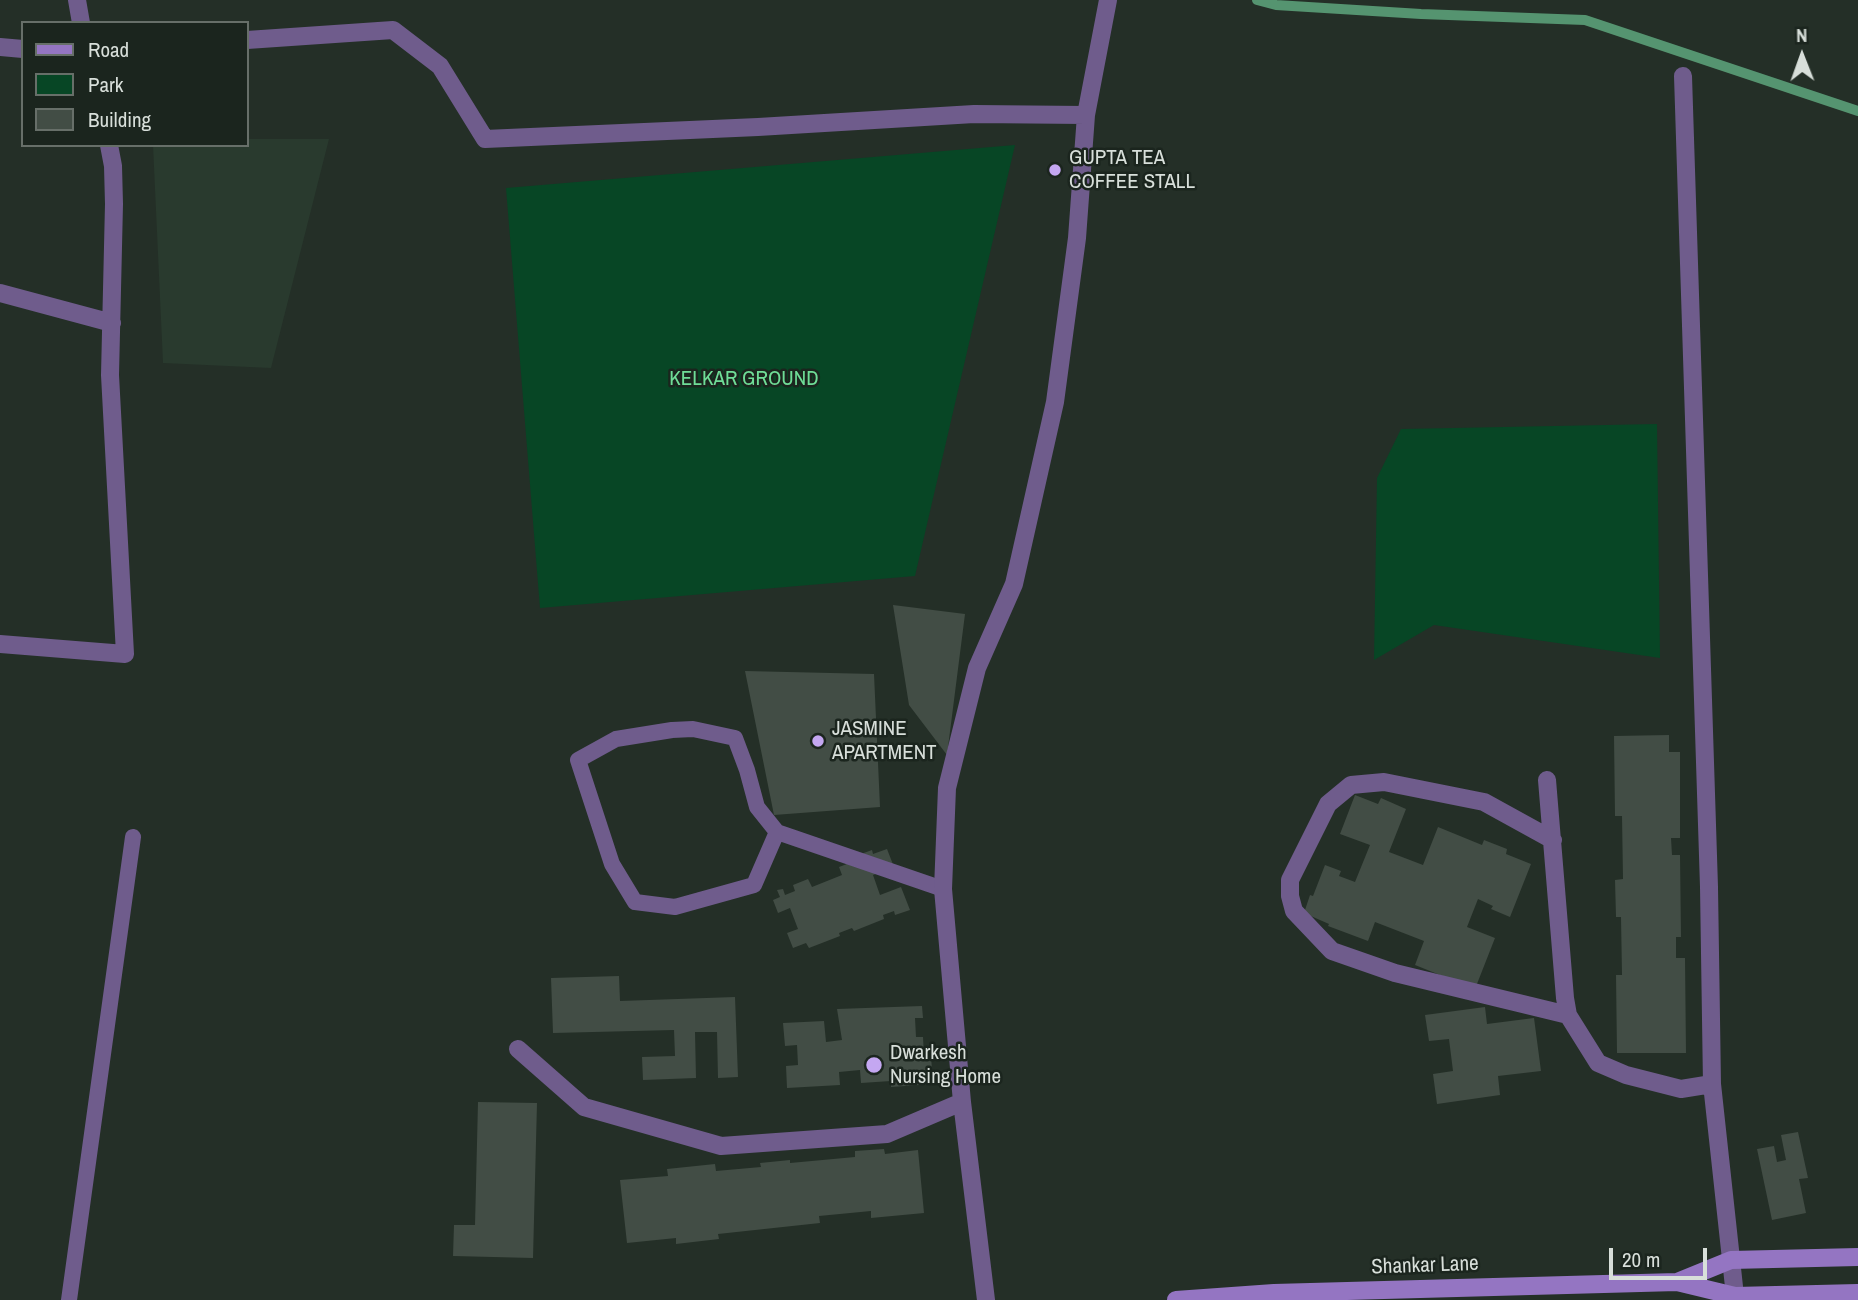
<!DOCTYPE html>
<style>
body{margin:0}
#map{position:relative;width:1858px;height:1300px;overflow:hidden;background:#242f27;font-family:"Archivo Narrow",sans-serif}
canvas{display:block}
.legend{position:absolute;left:21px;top:21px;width:228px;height:126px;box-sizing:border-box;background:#1b251e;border:2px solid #676f69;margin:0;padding:9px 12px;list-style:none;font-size:21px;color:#d8dfda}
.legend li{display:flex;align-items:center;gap:14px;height:35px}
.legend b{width:35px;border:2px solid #676f69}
.north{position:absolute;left:1767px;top:21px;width:70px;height:70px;-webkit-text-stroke:5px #1b251e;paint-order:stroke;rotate:359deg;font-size:19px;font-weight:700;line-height:28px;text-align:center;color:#d8dfda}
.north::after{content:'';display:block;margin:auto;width:24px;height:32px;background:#d8dfda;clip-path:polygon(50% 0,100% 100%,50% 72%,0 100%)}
.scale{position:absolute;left:1609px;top:1248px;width:98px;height:32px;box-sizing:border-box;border:4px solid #d8dfda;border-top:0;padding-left:9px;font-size:21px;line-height:24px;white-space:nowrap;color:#d8dfda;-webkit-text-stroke:5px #1b251e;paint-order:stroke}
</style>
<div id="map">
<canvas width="1858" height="1300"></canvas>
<ul class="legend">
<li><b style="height:9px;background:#9475c2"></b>Road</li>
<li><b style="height:19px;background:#074625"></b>Park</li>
<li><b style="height:19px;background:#424d45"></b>Building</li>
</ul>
<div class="north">N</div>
<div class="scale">20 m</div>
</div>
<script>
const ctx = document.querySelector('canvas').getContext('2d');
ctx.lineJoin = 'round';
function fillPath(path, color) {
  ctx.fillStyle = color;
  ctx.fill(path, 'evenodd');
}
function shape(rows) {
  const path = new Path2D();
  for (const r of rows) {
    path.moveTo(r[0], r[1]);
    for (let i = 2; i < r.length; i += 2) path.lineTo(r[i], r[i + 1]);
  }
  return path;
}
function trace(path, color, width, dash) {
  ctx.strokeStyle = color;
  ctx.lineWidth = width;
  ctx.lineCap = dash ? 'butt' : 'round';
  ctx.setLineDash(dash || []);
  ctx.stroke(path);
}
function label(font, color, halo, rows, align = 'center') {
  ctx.font = font + ' "Archivo Narrow",sans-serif';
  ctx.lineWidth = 5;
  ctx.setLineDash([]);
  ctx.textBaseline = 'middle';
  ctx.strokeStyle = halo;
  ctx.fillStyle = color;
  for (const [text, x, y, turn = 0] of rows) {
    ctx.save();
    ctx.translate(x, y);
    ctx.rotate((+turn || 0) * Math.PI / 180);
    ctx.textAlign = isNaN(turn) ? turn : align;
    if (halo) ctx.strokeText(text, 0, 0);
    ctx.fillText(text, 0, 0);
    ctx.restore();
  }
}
fillPath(shape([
 [247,139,329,139,271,368,163,363,153,145,247,145]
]), '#293a2e');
fillPath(shape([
 [1015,145,915,576,540,608,506,188],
 [1657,424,1660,658,1434,625,1374,660,1377,478,1401,429]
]), '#074625');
trace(shape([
 [1257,0,1276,5,1421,14,1585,20,1858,111]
]), '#559470', 10);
fillPath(shape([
 [893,605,965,614,947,755,909,705],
 [745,671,874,674,880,807,774,815],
 [1669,735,1669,752,1680,752,1680,838,1671,838,1672,855,1680,855,1681,937,1676,937,1676,958,1685,958,1686,1053,1617,1053,1616,975,1622,975,1621,917,1616,917,1615,880,1623,879,1622,816,1615,816,1614,736],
 [1355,795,1378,804,1381,798,1406,809,1389,852,1423,865,1438,827,1482,845,1484,840,1507,849,1506,854,1531,864,1510,917,1491,909,1493,906,1478,899,1467,927,1495,938,1475,989,1415,965,1424,941,1375,922,1368,941,1328,926,1329,924,1304,913,1310,895,1313,896,1325,865,1341,871,1339,876,1355,882,1370,845,1340,834],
 [887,849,894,867,873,875,880,895,901,887,910,910,895,915,894,911,883,915,884,919,854,931,852,928,839,933,840,936,809,948,806,943,793,948,787,933,798,929,790,908,778,913,773,900,780,897,777,890,783,889,785,895,795,891,793,885,808,879,812,887,842,875,839,867,852,862,861,854,872,850,873,854],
 [619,976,620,1001,735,997,738,1077,718,1078,717,1032,695,1032,696,1078,643,1080,642,1057,675,1056,674,1030,553,1033,551,978],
 [922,1006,923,1018,915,1018,916,1037,923,1037,924,1057,931,1056,933,1084,891,1087,891,1081,861,1083,860,1070,839,1072,840,1085,787,1088,786,1066,798,1065,797,1045,785,1046,783,1023,824,1021,826,1042,842,1040,837,1009],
 [1485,1007,1487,1024,1534,1018,1541,1071,1498,1076,1500,1095,1437,1104,1433,1074,1453,1071,1449,1039,1429,1041,1425,1015],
 [478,1102,537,1103,533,1258,453,1256,454,1225,475,1225],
 [1798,1132,1808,1178,1799,1179,1806,1213,1772,1220,1757,1149,1774,1146,1777,1162,1786,1160,1781,1135],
 [884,1149,885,1154,918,1150,924,1213,871,1218,871,1211,819,1216,820,1223,718,1234,719,1239,676,1244,676,1238,627,1243,620,1180,668,1176,667,1169,715,1164,716,1171,761,1167,760,1163,790,1160,790,1163,855,1157,855,1151]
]), '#424d45');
trace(shape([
 [777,832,754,885,675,907,635,902,612,864,578,760,616,739,672,730,693,729,735,738,747,770,757,807,777,832,943,889],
 [69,1300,133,837]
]), '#6f5c8c', 16);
trace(shape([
 [77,0,81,23],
 [247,40,393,30,440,66,485,139,758,127,974,114,1086,115],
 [0,47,23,49],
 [1683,76,1709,887,1712,1084,1735,1296],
 [0,293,112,323],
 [0,644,125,654,110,375,114,204,113,166,109,145],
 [1547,780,1565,998,1568,1015,1598,1063,1626,1075,1681,1089,1712,1084],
 [1553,840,1484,802,1384,782,1351,785,1328,804,1290,880,1290,896,1294,911,1332,951,1395,973,1568,1015],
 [518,1049,584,1107,721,1146,887,1134,962,1102],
 [986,1300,962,1102,943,889,947,788,977,668,1014,584,1055,402,1077,238,1086,115,1108,0]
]), '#6f5c8c', 18);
trace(shape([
 [1677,1282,1731,1260,1858,1257],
 [1176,1300,1274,1293,1677,1282,1735,1296,1858,1293]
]), '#9475c2', 18);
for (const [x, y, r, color] of [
 [1055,170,7,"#c4a7f1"],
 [818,741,7,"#c4a7f1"],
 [874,1065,9,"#c4a7f1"]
]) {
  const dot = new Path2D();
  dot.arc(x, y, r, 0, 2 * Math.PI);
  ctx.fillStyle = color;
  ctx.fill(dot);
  trace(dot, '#1b251e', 2.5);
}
label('21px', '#d8dfda', '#1b251e', [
 ["GUPTA TEA",1069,158],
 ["COFFEE STALL",1069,182],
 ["JASMINE",832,729],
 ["APARTMENT",832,753],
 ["Dwarkesh",890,1053],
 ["Nursing Home",890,1077]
], 'left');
label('21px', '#6fdd97', '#1b251e', [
 ["KELKAR GROUND",744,379]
]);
label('21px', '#d8dfda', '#1b251e', [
 ["Shankar Lane",1425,1266,-2]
]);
</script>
